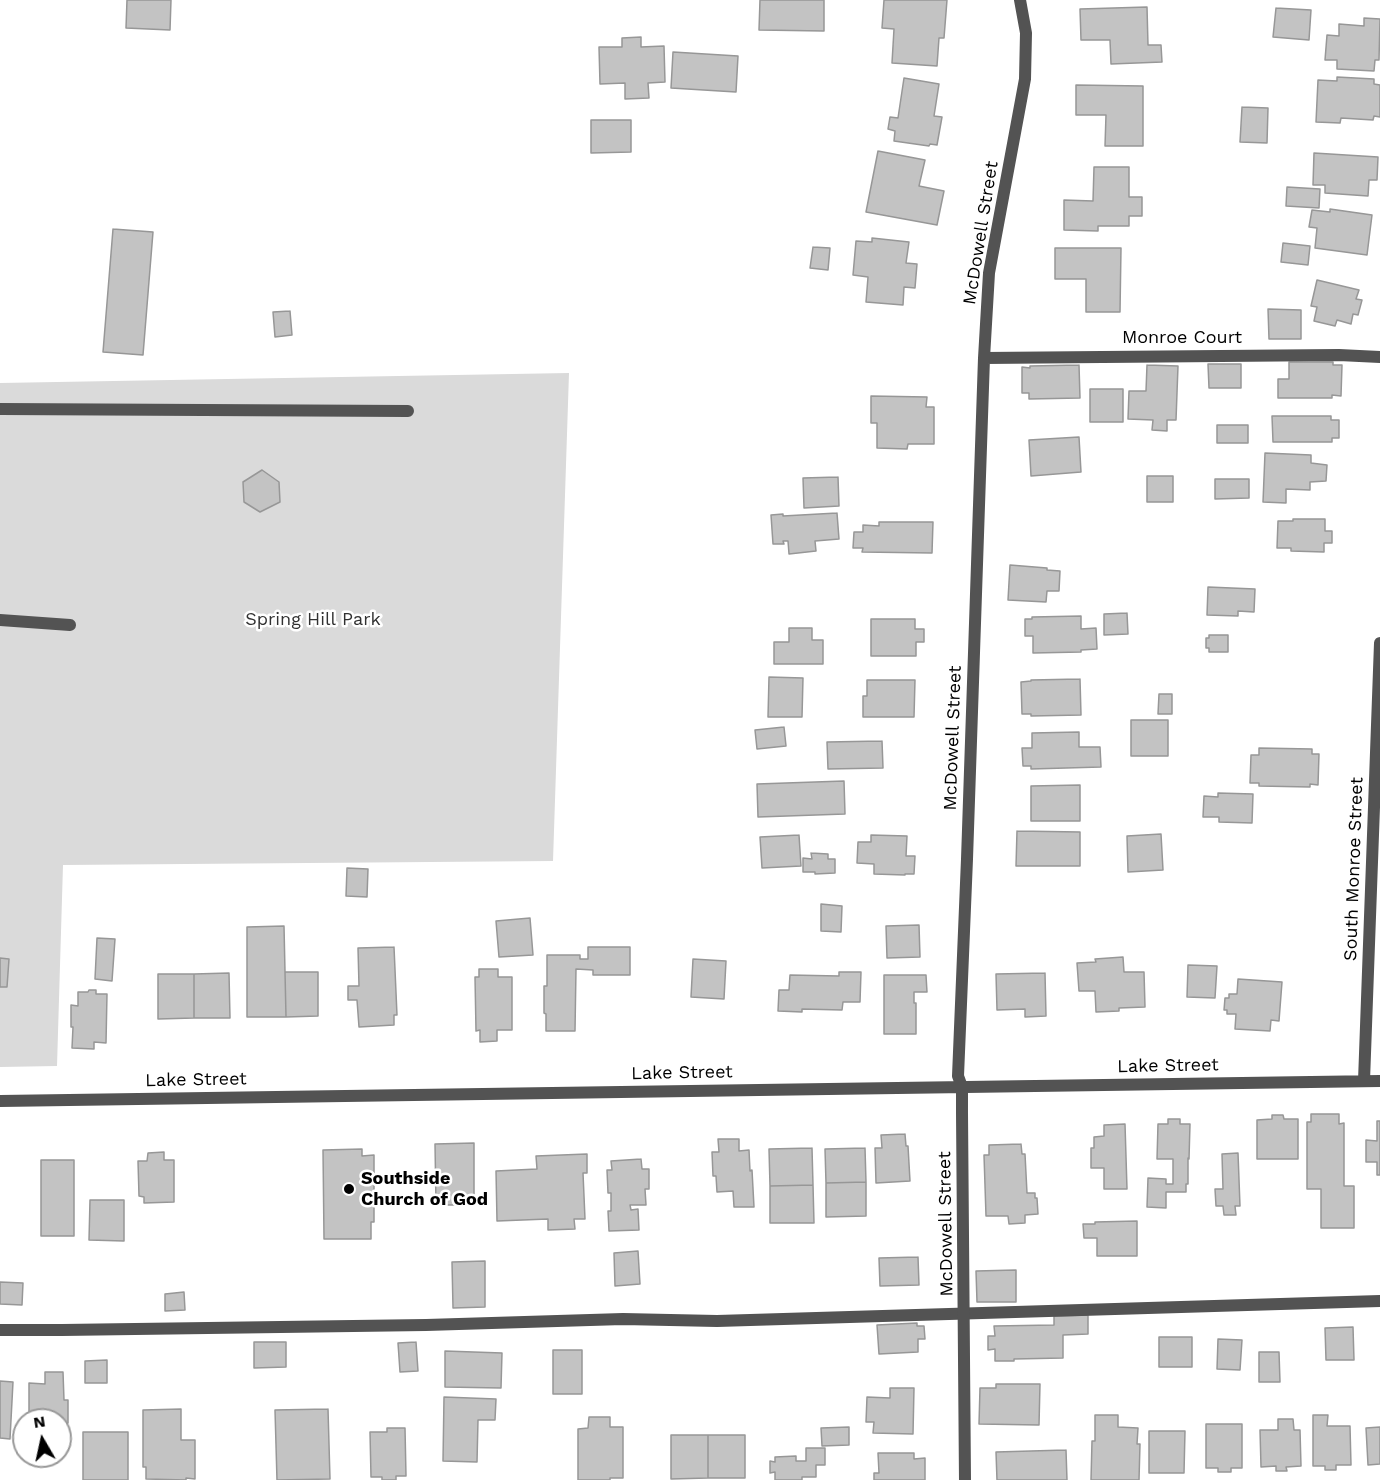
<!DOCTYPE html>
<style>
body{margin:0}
#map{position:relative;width:1380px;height:1480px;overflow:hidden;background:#fff;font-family:"Work Sans",sans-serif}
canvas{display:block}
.north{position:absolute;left:12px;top:1408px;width:60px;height:60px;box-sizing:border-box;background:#fff;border:2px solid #999;border-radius:50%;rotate:351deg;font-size:16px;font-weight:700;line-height:24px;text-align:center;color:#000}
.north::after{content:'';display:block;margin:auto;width:21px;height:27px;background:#000;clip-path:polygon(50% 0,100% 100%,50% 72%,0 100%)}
</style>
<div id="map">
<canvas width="1380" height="1480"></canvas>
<div class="north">N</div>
</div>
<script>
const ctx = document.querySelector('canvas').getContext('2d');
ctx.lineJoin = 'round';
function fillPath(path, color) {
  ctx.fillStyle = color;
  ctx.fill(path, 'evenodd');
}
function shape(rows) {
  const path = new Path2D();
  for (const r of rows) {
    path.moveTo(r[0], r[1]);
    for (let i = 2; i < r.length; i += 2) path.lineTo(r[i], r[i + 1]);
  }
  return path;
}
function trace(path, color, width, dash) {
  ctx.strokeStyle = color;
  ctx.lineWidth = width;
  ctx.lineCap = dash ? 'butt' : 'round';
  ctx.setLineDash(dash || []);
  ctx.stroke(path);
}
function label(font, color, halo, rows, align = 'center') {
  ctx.font = font + ' "Work Sans",sans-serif';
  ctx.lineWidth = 5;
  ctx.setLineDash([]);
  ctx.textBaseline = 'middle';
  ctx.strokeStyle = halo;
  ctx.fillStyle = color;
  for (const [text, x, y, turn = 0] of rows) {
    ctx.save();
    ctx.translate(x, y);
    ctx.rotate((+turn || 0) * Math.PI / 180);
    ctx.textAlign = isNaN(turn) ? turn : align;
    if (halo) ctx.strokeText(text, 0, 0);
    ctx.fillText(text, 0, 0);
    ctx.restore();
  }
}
fillPath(shape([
 [569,373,553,861,63,865,57,1066,0,1067,0,383]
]), '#dadada');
const building = shape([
 [127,0,171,0,170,30,126,28,127,0],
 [760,0,824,0,824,31,759,30,760,0],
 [884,0,947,0,944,38,939,38,937,66,892,63,894,29,882,28,884,0],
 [1147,7,1148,45,1161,45,1162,62,1111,64,1110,40,1081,40,1080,9,1147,7],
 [1276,8,1311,10,1309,40,1273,37,1276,8],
 [1364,18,1380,19,1379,60,1375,60,1374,71,1337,69,1337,60,1325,60,1327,35,1339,36,1339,24,1364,26,1364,18],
 [641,37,641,47,664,46,665,82,648,83,649,98,625,99,625,83,600,84,599,47,622,47,622,38,641,37],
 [673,52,738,56,736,92,671,88,673,52],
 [1337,77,1374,79,1374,84,1380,85,1380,117,1374,116,1373,120,1341,118,1340,123,1316,122,1318,80,1337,81,1337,77],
 [904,78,939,84,934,116,942,117,937,145,930,144,929,146,894,141,895,131,888,129,890,117,898,118,904,78],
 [1076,85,1143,86,1143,146,1105,146,1106,115,1076,115,1076,85],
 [1242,107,1268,108,1267,143,1240,142,1242,107],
 [591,120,631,120,631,152,591,153,591,120],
 [878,151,925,160,919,186,944,191,937,225,866,212,878,151],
 [1314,153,1378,157,1377,180,1369,180,1368,196,1325,193,1325,185,1313,185,1314,153],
 [1094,167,1129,167,1129,197,1142,197,1142,216,1129,216,1129,226,1098,226,1098,231,1064,230,1064,200,1093,201,1094,167],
 [1287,187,1320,189,1319,208,1286,206,1287,187],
 [1330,209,1372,215,1367,255,1315,248,1317,228,1309,227,1312,210,1330,212,1330,209],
 [113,229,153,232,143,355,103,352,113,229],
 [872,238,909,242,906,263,917,264,915,288,904,287,903,305,866,302,868,277,853,275,856,241,872,242,872,238],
 [1283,243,1310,246,1308,265,1281,262,1283,243],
 [813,247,830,248,828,270,810,268,813,247],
 [1055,248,1121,248,1120,312,1086,312,1086,279,1055,279,1055,248],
 [1317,280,1359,290,1356,299,1362,300,1358,315,1353,314,1351,324,1337,320,1335,326,1314,321,1317,307,1311,306,1317,280],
 [1268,309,1301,310,1301,339,1269,339,1268,309],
 [290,311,292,335,275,337,273,312,290,311],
 [1289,362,1333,362,1333,365,1342,365,1341,396,1332,395,1332,398,1278,398,1278,379,1289,379,1289,362],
 [1208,364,1241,364,1241,388,1209,388,1208,364],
 [1079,365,1080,398,1029,399,1029,393,1022,393,1022,367,1030,368,1030,366,1079,365],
 [1147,365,1178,366,1176,420,1167,420,1167,431,1152,430,1153,420,1128,419,1129,391,1146,391,1147,365],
 [1090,389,1123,389,1123,422,1090,422,1090,389],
 [871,396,927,397,926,407,934,407,934,444,908,444,907,449,877,448,877,423,871,423,871,396],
 [1272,416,1331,416,1331,420,1339,420,1339,438,1332,438,1332,442,1273,442,1272,416],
 [1217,425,1248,425,1248,443,1217,443,1217,425],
 [1079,437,1081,472,1031,476,1029,440,1079,437],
 [1265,453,1311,455,1311,463,1327,465,1326,481,1310,482,1310,490,1286,489,1286,503,1263,502,1265,453],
 [262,470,279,482,280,502,260,512,244,502,243,482,262,470],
 [1147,476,1173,476,1173,502,1147,502,1147,476],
 [838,477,839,506,804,508,803,478,838,477],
 [1215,479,1249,479,1249,498,1215,499,1215,479],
 [837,513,839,539,815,541,816,551,789,554,788,541,783,541,784,544,773,544,771,515,783,514,783,516,837,513],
 [1293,519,1325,519,1325,531,1332,531,1332,543,1324,543,1324,552,1291,551,1291,548,1277,548,1278,521,1293,521,1293,519],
 [879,522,933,522,932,553,862,552,863,548,853,548,854,532,863,532,863,525,879,526,879,522],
 [1010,565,1047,568,1047,570,1060,571,1059,591,1047,591,1046,602,1008,600,1010,565],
 [1208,587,1255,589,1254,612,1238,611,1238,616,1207,615,1208,587],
 [1127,613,1128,634,1104,635,1104,614,1127,613],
 [1081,616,1081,629,1096,628,1097,649,1081,650,1081,652,1033,653,1033,636,1025,636,1025,619,1032,619,1032,617,1081,616],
 [871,619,915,619,915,629,924,629,924,642,916,642,916,656,871,656,871,619],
 [789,628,812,628,812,640,823,640,823,664,774,664,774,642,789,642,789,628],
 [1209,635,1228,635,1228,652,1209,652,1209,648,1206,648,1206,638,1209,638,1209,635],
 [769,677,803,678,802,717,768,717,769,677],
 [1080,679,1081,715,1031,716,1031,714,1022,714,1021,682,1031,681,1031,680,1080,679],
 [867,680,915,680,914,717,863,717,863,696,867,696,867,680],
 [1159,694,1172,694,1172,714,1158,714,1159,694],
 [1131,720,1168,720,1168,756,1131,756,1131,720],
 [784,727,786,746,757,749,755,730,784,727],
 [1079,732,1079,747,1100,747,1101,767,1031,769,1031,766,1023,766,1022,748,1032,748,1032,733,1079,732],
 [882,741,883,768,828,769,827,742,882,741],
 [1259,748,1312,749,1312,754,1319,754,1318,785,1310,784,1310,787,1259,786,1259,783,1250,783,1251,755,1259,755,1259,748],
 [844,781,845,814,758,817,757,784,844,781],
 [1080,785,1080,821,1031,821,1031,786,1080,785],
 [1218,793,1253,794,1252,823,1219,822,1219,817,1203,817,1204,796,1218,797,1218,793],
 [1017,831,1080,832,1080,866,1016,866,1017,831],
 [1161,834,1163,870,1128,872,1127,836,1161,834],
 [799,835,801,866,762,868,760,837,799,835],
 [871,835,907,836,906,856,915,856,914,874,905,874,905,875,874,874,874,864,857,863,858,842,871,842,871,835],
 [811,853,828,854,828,859,835,859,835,873,815,874,815,872,803,872,803,858,812,859,811,853],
 [347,868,368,869,367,897,346,896,347,868],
 [821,904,842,906,841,932,821,931,821,904],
 [530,918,533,955,499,957,496,921,530,918],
 [919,925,920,957,887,958,886,926,919,925],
 [284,926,286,1017,247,1017,247,927,284,926],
 [97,938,115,939,112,981,95,979,97,938],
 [394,947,397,1015,394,1015,394,1025,359,1027,357,1000,348,1000,348,986,359,986,358,948,394,947],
 [588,947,630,947,630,975,593,975,593,970,576,969,575,1031,546,1031,546,1014,544,1013,544,986,547,986,547,955,580,955,580,959,588,959,588,947],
 [1123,957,1124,972,1144,972,1145,1007,1119,1008,1119,1011,1096,1012,1095,991,1079,991,1077,963,1096,962,1095,959,1123,957],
 [0,958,9,959,7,987,0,987,0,958],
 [693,959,726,961,724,999,691,997,693,959],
 [1188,965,1217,966,1215,998,1187,997,1188,965],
 [479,969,498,969,498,977,512,977,512,1030,497,1030,497,1041,480,1042,480,1030,476,1031,475,977,479,977,479,969],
 [285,972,318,972,318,1016,286,1017,285,972],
 [839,972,861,972,860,1002,843,1002,842,1010,802,1009,802,1012,778,1011,779,990,789,990,790,975,839,976,839,972],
 [229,973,230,1018,194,1018,194,974,229,973],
 [1045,973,1046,1016,1025,1017,1025,1009,997,1010,996,974,1045,973],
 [158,974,194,974,194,1018,158,1019,158,974],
 [884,975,926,975,927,992,914,992,914,1003,916,1003,916,1034,884,1034,884,975],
 [1238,979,1282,982,1279,1021,1271,1020,1270,1031,1235,1029,1236,1014,1227,1014,1227,1010,1224,1010,1225,998,1229,998,1229,994,1237,994,1238,979],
 [89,990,96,990,96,994,107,994,106,1043,94,1042,94,1049,72,1048,73,1027,71,1027,71,1005,78,1006,78,992,88,992,89,990],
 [1311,1114,1339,1114,1339,1124,1344,1123,1344,1186,1354,1186,1354,1228,1321,1228,1321,1189,1307,1189,1307,1122,1311,1122,1311,1114],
 [1272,1115,1283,1115,1284,1119,1298,1119,1298,1159,1257,1159,1257,1120,1272,1119,1272,1115],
 [1168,1119,1180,1119,1180,1124,1190,1124,1189,1159,1188,1158,1188,1184,1186,1184,1186,1192,1166,1192,1166,1208,1147,1207,1148,1178,1166,1179,1166,1184,1173,1184,1173,1159,1157,1159,1158,1124,1168,1124,1168,1119],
 [1377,1121,1380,1121,1380,1175,1377,1175,1377,1162,1366,1162,1366,1140,1377,1141,1377,1121],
 [1125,1124,1127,1189,1104,1189,1104,1168,1091,1168,1091,1148,1094,1148,1094,1137,1104,1136,1104,1125,1125,1124],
 [905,1134,906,1146,908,1146,910,1181,876,1183,875,1148,882,1148,881,1135,905,1134],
 [718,1139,739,1139,739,1151,749,1150,750,1171,752,1170,754,1207,734,1207,733,1191,717,1192,716,1176,713,1176,712,1152,719,1152,718,1139],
 [474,1143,474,1205,436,1205,435,1144,474,1143],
 [1021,1144,1022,1154,1025,1154,1027,1193,1035,1193,1035,1198,1037,1198,1038,1214,1025,1215,1025,1223,1009,1224,1008,1216,986,1216,984,1155,989,1155,989,1145,1021,1144],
 [812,1148,813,1185,770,1186,769,1149,812,1148],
 [865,1148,866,1182,826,1183,825,1149,865,1148],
 [362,1149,362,1156,374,1155,374,1222,371,1222,371,1239,324,1239,323,1150,362,1149],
 [164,1152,164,1160,174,1160,174,1202,144,1203,144,1197,139,1196,138,1161,147,1161,148,1153,164,1152],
 [1238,1153,1240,1206,1235,1206,1236,1215,1224,1215,1223,1206,1216,1206,1215,1189,1223,1189,1222,1154,1238,1153],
 [587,1154,587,1173,583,1173,585,1219,574,1219,575,1229,548,1230,548,1219,497,1221,496,1171,537,1169,536,1156,587,1154],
 [641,1159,642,1169,649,1169,649,1189,645,1189,646,1205,630,1205,631,1210,638,1209,639,1230,609,1231,608,1211,611,1211,611,1193,608,1193,607,1170,612,1170,611,1161,641,1159],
 [41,1160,74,1160,74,1236,41,1236,41,1160],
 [866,1182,866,1216,826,1217,826,1183,866,1182],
 [813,1185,814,1223,770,1223,770,1186,813,1185],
 [90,1200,124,1200,124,1241,89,1240,90,1200],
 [1137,1221,1137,1256,1097,1256,1097,1238,1084,1238,1083,1224,1095,1224,1095,1222,1137,1221],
 [638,1251,640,1284,615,1286,614,1253,638,1251],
 [918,1257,919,1285,880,1286,879,1258,918,1257],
 [485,1261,485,1307,453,1308,452,1262,485,1261],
 [1016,1270,1016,1302,977,1302,976,1271,1016,1270],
 [0,1282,23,1283,22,1305,0,1304,0,1282],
 [184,1292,185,1310,165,1311,165,1294,184,1292],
 [1088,1315,1088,1334,1063,1335,1063,1358,1014,1359,1014,1361,995,1361,995,1349,988,1350,988,1336,995,1336,994,1326,1054,1325,1054,1316,1088,1315],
 [917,1323,917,1326,924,1326,925,1339,918,1339,918,1352,879,1354,877,1325,917,1323],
 [1353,1327,1354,1360,1326,1360,1325,1328,1353,1327],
 [1159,1337,1192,1337,1192,1367,1159,1367,1159,1337],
 [1218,1339,1242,1340,1240,1370,1217,1369,1218,1339],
 [254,1342,286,1342,286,1367,254,1368,254,1342],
 [416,1342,418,1371,400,1372,398,1343,416,1342],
 [553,1350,582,1350,582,1394,553,1394,553,1350],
 [445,1351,502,1353,501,1388,445,1387,445,1351],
 [1259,1352,1279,1352,1280,1382,1259,1382,1259,1352],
 [107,1360,107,1383,85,1383,85,1361,107,1360],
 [45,1372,63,1372,64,1400,68,1400,68,1423,60,1423,60,1420,40,1420,40,1414,29,1414,29,1383,45,1384,45,1372],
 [0,1381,13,1382,10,1439,0,1438,0,1381],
 [996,1384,1040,1384,1039,1425,979,1424,980,1388,996,1388,996,1384],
 [890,1388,914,1388,913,1434,873,1433,874,1422,866,1422,867,1397,890,1398,890,1388],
 [444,1397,496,1399,495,1420,478,1420,477,1462,443,1461,444,1397],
 [181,1409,181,1440,195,1440,195,1479,186,1478,186,1480,146,1479,146,1467,143,1467,143,1410,181,1409],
 [328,1409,330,1479,277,1480,275,1410,328,1409],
 [1095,1415,1118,1415,1118,1427,1138,1428,1137,1444,1140,1444,1139,1480,1091,1480,1092,1441,1095,1441,1095,1415],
 [1313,1415,1328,1415,1327,1426,1350,1426,1351,1465,1336,1465,1336,1470,1325,1470,1325,1466,1313,1466,1313,1415],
 [589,1417,610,1417,610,1427,623,1427,623,1478,610,1478,610,1480,578,1480,578,1429,588,1428,589,1417],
 [1278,1419,1293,1419,1294,1430,1300,1430,1301,1466,1286,1467,1287,1471,1276,1471,1276,1466,1261,1467,1260,1430,1278,1430,1278,1419],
 [1206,1424,1242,1424,1242,1468,1231,1468,1231,1472,1218,1472,1218,1468,1206,1468,1206,1424],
 [849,1427,849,1445,822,1446,821,1428,849,1427],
 [1380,1427,1380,1464,1368,1465,1366,1428,1380,1427],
 [387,1428,405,1428,406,1476,396,1476,396,1480,382,1480,382,1477,371,1477,370,1432,387,1432,387,1428],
 [1149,1431,1185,1431,1184,1473,1149,1473,1149,1431],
 [83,1432,128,1432,128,1480,83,1480,83,1432],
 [671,1435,708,1435,708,1478,671,1479,671,1435],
 [708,1435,745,1435,745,1478,708,1478,708,1435],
 [806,1448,825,1448,825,1465,816,1465,816,1477,802,1477,802,1480,775,1480,775,1472,770,1473,770,1461,775,1462,775,1457,796,1456,796,1461,806,1461,806,1448],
 [1066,1450,1067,1480,997,1480,996,1452,1066,1450],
 [878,1453,914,1453,914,1459,925,1458,925,1480,874,1480,874,1473,879,1473,878,1453]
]);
fillPath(building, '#c3c3c3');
trace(building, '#979797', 1.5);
trace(shape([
 [0,409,408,411],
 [0,620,70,625],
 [0,1330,62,1330,426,1325,623,1319,717,1321,1380,1301]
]), '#535353', 12);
trace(shape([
 [984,358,1339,355,1380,357],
 [1364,1081,1380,643],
 [0,1101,1380,1081],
 [965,1480,962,1113,962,1087,958,1076,967,859,984,358,989,273,1025,79,1026,33,1020,0]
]), '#535353', 12);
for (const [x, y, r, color] of [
 [349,1189,6,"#000"]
]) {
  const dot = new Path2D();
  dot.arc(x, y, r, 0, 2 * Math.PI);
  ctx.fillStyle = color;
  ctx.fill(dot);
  trace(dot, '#fff', 2);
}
label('18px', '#000', '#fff', [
 ["McDowell Street",981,233,-81],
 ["Monroe Court",1182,338],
 ["McDowell Street",953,738,-88],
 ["South Monroe Street",1354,869,-88],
 ["Lake Street",1168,1066,-1],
 ["Lake Street",682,1073,-1],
 ["Lake Street",196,1080,-1],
 ["McDowell Street",946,1224,-91]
]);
label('18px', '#313131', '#fff', [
 ["Spring Hill Park",313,620]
]);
label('bold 18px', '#000', '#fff', [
 ["Southside",361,1179],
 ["Church of God",361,1200]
], 'left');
</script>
